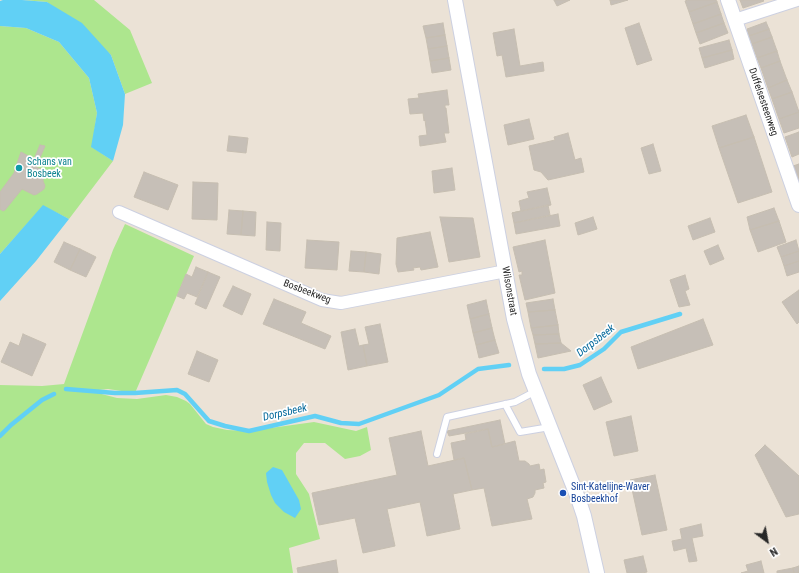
<!DOCTYPE html>
<style>
body{margin:0}
#map{position:relative;width:799px;height:573px;overflow:hidden;background:#ebe2d6;font-family:"Roboto Condensed",sans-serif}
canvas{display:block}
.north{position:absolute;left:747px;top:521px;width:40px;height:40px;-webkit-text-stroke:3px #fff;paint-order:stroke;rotate:148deg;font-size:11px;font-weight:700;line-height:16px;text-align:center;color:#272727}
.north::after{content:'';display:block;margin:auto;width:14px;height:18px;background:#272727;clip-path:polygon(50% 0,100% 100%,50% 72%,0 100%)}
</style>
<div id="map">
<canvas width="799" height="573"></canvas>
<div class="north">N</div>
</div>
<script>
const ctx = document.querySelector('canvas').getContext('2d');
ctx.lineJoin = 'round';
function fillPath(path, color) {
  ctx.fillStyle = color;
  ctx.fill(path, 'evenodd');
}
function shape(rows) {
  const path = new Path2D();
  for (const r of rows) {
    path.moveTo(r[0], r[1]);
    for (let i = 2; i < r.length; i += 2) path.lineTo(r[i], r[i + 1]);
  }
  return path;
}
function trace(path, color, width, dash) {
  ctx.strokeStyle = color;
  ctx.lineWidth = width;
  ctx.lineCap = dash ? 'butt' : 'round';
  ctx.setLineDash(dash || []);
  ctx.stroke(path);
}
function label(font, color, halo, rows, align = 'center') {
  ctx.font = font + ' "Roboto Condensed",sans-serif';
  ctx.lineWidth = 3.5;
  ctx.setLineDash([]);
  ctx.textBaseline = 'middle';
  ctx.strokeStyle = halo;
  ctx.fillStyle = color;
  for (const [text, x, y, turn = 0] of rows) {
    ctx.save();
    ctx.translate(x, y);
    ctx.rotate((+turn || 0) * Math.PI / 180);
    ctx.textAlign = isNaN(turn) ? turn : align;
    if (halo) ctx.strokeText(text, 0, 0);
    ctx.fillText(text, 0, 0);
    ctx.restore();
  }
}
fillPath(shape([
 [22,0,94,0,130,30,152,83,125,94,111,55,47,2],
 [0,26,26,28,59,42,89,78,97,113,92,147,113,161,69,219,43,206,0,254],
 [125,224,194,256,135,393,108,389,90,391,117,398,137,399,166,395,177,397,186,401,190,404,206,424,213,427,227,430,249,431,314,422,356,431,367,427,371,450,360,456,345,459,325,443,304,443,296,453,296,474,309,494,320,539,289,548,293,573,0,573,0,385,42,386,64,384,113,250]
]), '#ade68e');
fillPath(shape([
 [3,0,22,0,47,2,82,23,111,55,125,94,123,125,113,161,91,147,97,113,89,78,59,42,26,28,0,26,0,1],
 [43,205,69,219,36,261,0,301,0,254],
 [273,467,282,470,299,500,301,509,295,518,284,512,275,503,271,495,267,482,266,473]
]), '#61d0f5');
trace(shape([
 [544,369,564,369,580,365,604,349,621,332,680,314],
 [66,389,115,393,135,393,177,390,185,394,209,421,225,426,249,431,315,416,341,423,359,424,439,395,478,369,509,365],
 [0,436,11,425,42,400,54,394]
]), '#61d0f5', 4.5);
const building = shape([
 [554,0,570,0,557,6,554,0],
 [610,0,628,0,611,5,610,0],
 [688,0,716,0,717,2,689,12,685,1,688,0],
 [740,0,763,0,764,1,743,8,740,0],
 [717,2,721,14,693,24,689,12,717,2],
 [721,14,724,23,696,33,693,24,721,14],
 [766,22,769,29,749,36,747,29,766,22],
 [443,23,445,35,426,38,423,26,443,23],
 [639,23,652,60,637,65,625,28,639,23],
 [724,23,728,33,700,44,696,33,724,23],
 [514,29,520,66,543,62,544,71,506,77,502,55,497,56,493,33,514,29],
 [769,29,772,37,752,44,749,36,769,29],
 [445,35,447,46,428,49,426,38,445,35],
 [772,37,777,51,757,58,752,44,772,37],
 [729,40,732,50,702,58,699,48,729,40],
 [447,46,449,58,430,61,428,49,447,46],
 [732,50,734,59,705,68,702,58,732,50],
 [777,51,780,61,761,68,757,58,777,51],
 [449,58,451,70,432,73,430,61,449,58],
 [780,61,787,80,768,88,761,68,780,61],
 [787,80,792,92,772,99,768,88,787,80],
 [447,90,449,105,445,105,445,108,446,108,449,133,444,133,446,142,420,146,419,136,427,135,425,120,424,121,423,113,410,114,408,99,419,98,418,94,447,90],
 [792,92,799,112,779,119,772,99,792,92],
 [799,112,799,128,784,133,779,119,799,112],
 [746,115,754,137,719,148,712,126,746,115],
 [529,119,534,139,508,145,504,125,529,119],
 [799,132,799,154,792,157,785,137,799,132],
 [568,133,575,160,581,158,584,172,548,180,541,172,534,170,529,146,555,140,554,137,568,133],
 [229,136,248,138,246,153,227,151,229,136],
 [754,137,772,192,738,203,719,148,754,137],
 [653,144,661,171,649,174,641,148,653,144],
 [40,145,45,146,36,167,43,170,44,173,43,181,45,186,44,189,37,194,34,195,22,189,5,210,3,211,0,209,0,192,14,173,21,152,34,159,40,145],
 [799,164,799,182,793,166,799,164],
 [452,168,455,190,434,193,432,171,452,168],
 [144,172,178,185,168,210,134,197,144,172],
 [193,182,218,183,217,220,192,219,193,182],
 [547,188,551,205,512,213,521,211,519,201,529,198,527,192,547,188],
 [548,205,550,215,514,223,512,213,548,205],
 [774,208,779,221,750,230,747,217,774,208],
 [229,210,243,211,241,235,227,234,229,210],
 [243,211,256,212,255,236,241,235,243,211],
 [558,214,560,226,516,234,514,223,558,214],
 [440,217,473,218,480,257,449,262,440,217],
 [593,217,597,229,578,235,575,223,593,217],
 [710,218,715,232,693,240,688,226,710,218],
 [779,221,786,242,758,252,750,230,779,221],
 [267,222,281,223,280,251,266,250,267,222],
 [430,232,438,267,421,270,420,267,413,268,414,270,398,272,396,264,397,238,430,232],
 [307,240,339,242,337,270,305,268,307,240],
 [545,240,555,293,525,300,519,275,522,275,522,271,519,272,513,247,545,240],
 [796,240,799,251,781,257,777,247,796,240],
 [64,242,80,249,70,270,54,262,64,242],
 [718,245,724,259,710,265,704,251,718,245],
 [80,249,96,257,86,277,70,270,80,249],
 [351,251,366,252,364,272,349,271,351,251],
 [799,251,799,261,784,266,781,257,799,251],
 [366,252,381,254,379,274,364,272,366,252],
 [799,261,799,272,787,276,784,266,799,261],
 [196,267,208,272,197,297,187,293,184,299,177,296,186,274,192,277,196,267],
 [208,272,220,277,206,309,195,304,208,272],
 [685,275,689,289,685,291,690,305,679,307,670,280,685,275],
 [233,286,251,294,242,315,223,306,233,286],
 [799,290,799,322,797,324,782,302,799,290],
 [274,299,306,312,301,323,331,336,325,349,263,324,274,299],
 [553,299,555,310,528,312,526,303,553,299],
 [486,300,489,314,470,319,467,305,486,300],
 [555,310,558,325,531,328,528,312,555,310],
 [489,314,492,328,473,333,470,319,489,314],
 [703,319,713,345,638,369,631,347,703,319],
 [380,324,388,362,367,366,363,345,369,344,365,327,380,324],
 [558,325,559,334,533,335,531,328,558,325],
 [492,328,495,340,476,345,473,333,492,328],
 [355,329,359,346,363,345,367,366,348,370,341,332,355,329],
 [23,334,46,344,32,376,1,362,10,342,19,346,23,334],
 [559,334,561,343,535,344,533,335,559,334],
 [495,340,499,353,479,358,476,345,495,340],
 [561,343,571,351,538,358,535,344,561,343],
 [197,351,218,360,209,382,188,374,197,351],
 [601,377,612,402,594,410,583,385,601,377],
 [631,416,638,451,614,456,606,422,631,416],
 [500,420,505,444,492,447,488,429,449,436,447,431,500,420],
 [488,429,492,447,515,441,519,461,525,461,529,464,530,466,539,464,540,470,544,469,546,482,543,483,544,488,535,490,535,493,533,497,527,499,532,519,492,526,484,488,472,490,464,458,454,460,451,443,466,440,465,434,488,429],
 [421,431,428,466,464,458,472,490,453,494,460,529,427,536,420,502,387,509,395,546,363,553,355,518,319,525,312,493,397,475,389,438,421,431],
 [765,445,799,476,799,514,786,517,755,455,765,445],
 [655,475,667,530,642,535,630,480,655,475],
 [701,524,703,536,692,538,697,561,689,562,686,548,674,551,672,541,682,539,680,529,701,524],
 [643,556,647,572,642,573,627,573,624,560,643,556],
 [336,560,338,573,298,573,297,568,336,560],
 [761,561,764,573,741,573,748,571,746,565,761,561],
 [799,566,799,573,794,573,793,568,799,566],
 [793,568,794,573,777,573,777,571,793,568]
]);
fillPath(building, '#c6bfb7');
trace(building, '#c6beb1', 1);
const service = shape([
 [505,404,520,432,550,427],
 [437,454,447,417,515,402,536,391]
]);
const minor = shape([
 [735,20,797,0],
 [119,212,322,300,341,303,506,271]
]);
const tertiary = shape([
 [455,0,514,319,529,374,578,498,584,516,597,573],
 [728,0,799,205]
]);
trace(service, '#ccd0e1', 8);
trace(minor, '#ccd0e1', 14);
trace(tertiary, '#ccd0e1', 16);
trace(service, '#fff', 6);
trace(minor, '#fff', 12);
trace(tertiary, '#fff', 14);
for (const [x, y, r, color] of [
 [19,168,4,"#0f9aa8"],
 [563,493,4,"#1a4fb4"]
]) {
  const dot = new Path2D();
  dot.arc(x, y, r, 0, 2 * Math.PI);
  ctx.fillStyle = color;
  ctx.fill(dot);
  trace(dot, '#fff', 1.5);
}
label('10px', '#272727', '#fff', [
 ["Duffelsesteenweg",763,102,71],
 ["Wilsonstraat",509,291,80],
 ["Bosbeekweg",307,292,21]
]);
label('10px', '#0d838f', '#fff', [
 ["Schans van",27,162],
 ["Bosbeek",27,174]
], 'left');
label('10px', '#164399', '#fff', [
 ["Sint-Katelijne-Waver",571,487],
 ["Bosbeekhof",571,499]
], 'left');
label('italic 11px', '#056a9c', '#fff', [
 ["Dorpsbeek",596,341,-38],
 ["Dorpsbeek",285,413,-13]
]);
</script>
